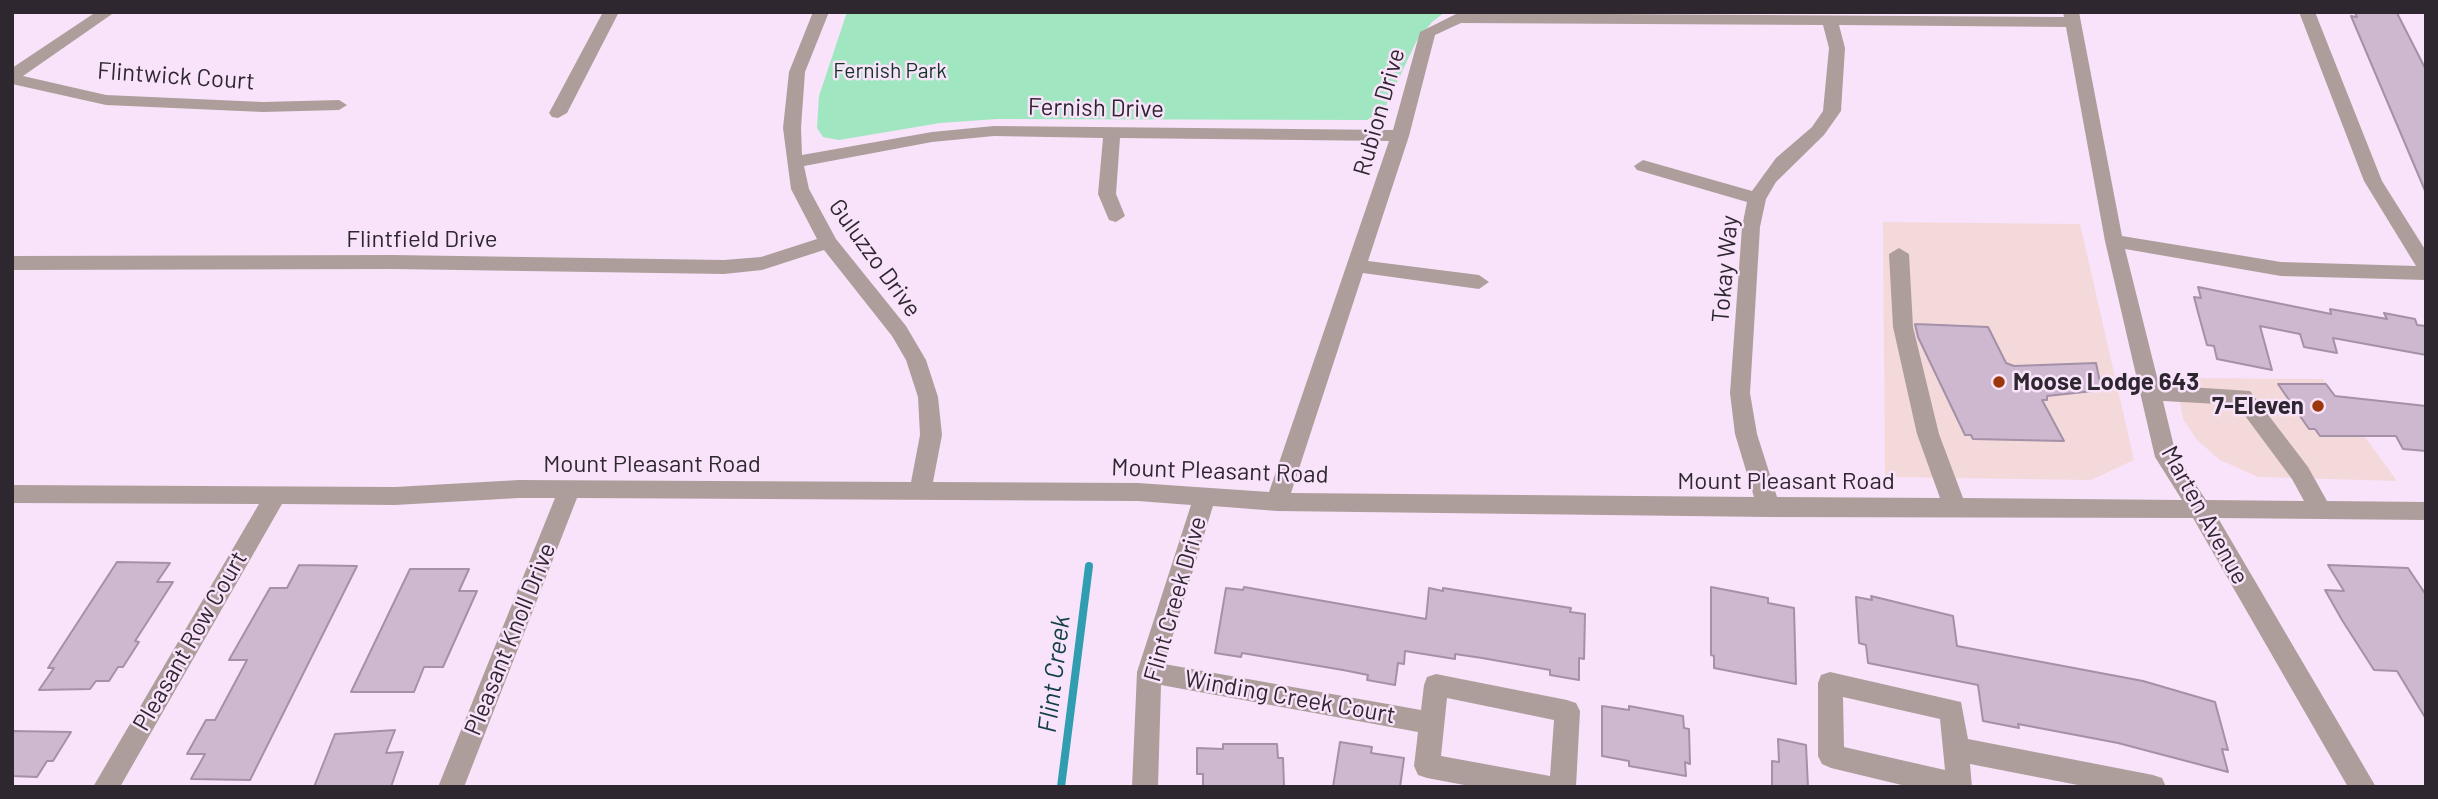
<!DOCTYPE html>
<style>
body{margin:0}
#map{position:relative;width:2438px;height:799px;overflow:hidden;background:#f8e3fb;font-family:Barlow,sans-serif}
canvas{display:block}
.frame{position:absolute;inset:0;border:14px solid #2f2730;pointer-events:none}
</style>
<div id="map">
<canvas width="2438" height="799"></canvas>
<div class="frame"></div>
</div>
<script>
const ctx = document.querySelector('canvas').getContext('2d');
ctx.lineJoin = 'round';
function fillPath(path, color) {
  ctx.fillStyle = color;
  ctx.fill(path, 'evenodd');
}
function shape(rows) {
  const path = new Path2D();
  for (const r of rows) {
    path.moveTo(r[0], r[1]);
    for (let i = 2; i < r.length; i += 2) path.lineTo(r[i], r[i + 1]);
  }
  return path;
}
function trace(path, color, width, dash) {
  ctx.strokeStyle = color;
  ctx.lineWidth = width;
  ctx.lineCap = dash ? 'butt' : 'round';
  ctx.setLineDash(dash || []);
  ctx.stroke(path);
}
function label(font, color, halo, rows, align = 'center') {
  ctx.font = font + ' Barlow,sans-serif';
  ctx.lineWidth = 5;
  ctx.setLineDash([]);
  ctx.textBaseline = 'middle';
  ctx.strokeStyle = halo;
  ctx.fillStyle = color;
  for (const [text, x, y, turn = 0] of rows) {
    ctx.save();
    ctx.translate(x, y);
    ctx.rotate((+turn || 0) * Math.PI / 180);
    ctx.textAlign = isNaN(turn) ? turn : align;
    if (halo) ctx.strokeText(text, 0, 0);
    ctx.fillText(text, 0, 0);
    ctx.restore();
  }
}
fillPath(shape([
 [1883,222,2080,224,2134,460,2091,480,1885,477],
 [2175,378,2323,379,2397,481,2258,477,2220,460,2197,440,2183,419]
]), '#f4d9db');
fillPath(shape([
 [847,12,1445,12,1432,22,1416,42,1384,110,1367,120,997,119,940,123,839,140,823,137,817,128,819,96]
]), '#a0e6c1');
trace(shape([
 [1061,787,1089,566]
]), '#319db1', 8);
const building = shape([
 [2355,12,2397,13,2426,70,2426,193,2351,16,2357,17,2355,12],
 [2198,287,2331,314,2330,309,2387,319,2384,313,2415,319,2417,325,2426,326,2426,355,2333,338,2337,353,2304,347,2300,334,2260,326,2272,370,2217,359,2214,346,2207,345,2199,316,2194,297,2201,298,2198,287],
 [1915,324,1988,327,2006,363,2014,366,2096,363,2101,387,2093,391,2047,396,2047,400,2042,400,2064,441,1973,439,1971,435,1965,435,1918,337,1915,324],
 [2278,384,2326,384,2335,396,2426,406,2426,451,2403,449,2396,436,2320,436,2315,429,2309,429,2278,384],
 [117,562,170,563,157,582,173,582,135,641,139,642,123,667,118,667,109,681,96,681,90,689,39,690,54,668,48,668,117,562],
 [299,565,357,566,250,780,191,779,205,754,187,754,206,720,215,720,247,660,229,660,270,588,287,588,299,565],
 [2328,565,2408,568,2426,595,2426,719,2397,671,2374,670,2342,620,2325,590,2344,591,2328,565],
 [410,569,469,569,459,591,477,591,443,667,424,667,414,692,351,692,410,569],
 [1244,587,1426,619,1429,588,1443,591,1443,588,1571,608,1570,612,1585,614,1584,659,1579,658,1579,680,1550,675,1550,670,1482,658,1455,654,1455,659,1405,651,1404,664,1398,663,1395,685,1367,680,1368,675,1343,670,1242,653,1241,657,1215,653,1226,588,1243,590,1244,587],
 [1711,587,1768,598,1768,603,1794,608,1796,684,1714,668,1714,656,1711,655,1711,587],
 [1871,596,1953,616,1957,646,2143,681,2215,702,2228,750,2222,749,2228,772,2118,743,2018,724,2019,728,1983,721,1978,685,1868,663,1866,645,1859,643,1856,597,1872,600,1871,596],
 [1602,706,1629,710,1629,706,1683,716,1684,728,1689,729,1690,764,1685,762,1686,776,1629,766,1629,761,1602,756,1602,706],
 [395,730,386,753,403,752,391,787,314,787,335,734,395,730],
 [12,731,71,732,53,761,47,761,37,777,12,776,12,731],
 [1778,739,1806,745,1808,787,1772,787,1772,761,1779,762,1778,739],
 [1340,742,1372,747,1371,753,1404,758,1400,787,1333,787,1340,742],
 [1223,744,1277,744,1278,758,1283,758,1284,787,1203,787,1203,774,1197,774,1197,748,1223,749,1223,744]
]);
fillPath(building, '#cdb8d0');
trace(building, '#a490a7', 2);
fillPath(shape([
 [96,12,115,12,23,76,106,95,263,102,339,100,347,105,339,110,263,112,106,105,12,84,12,68,96,12],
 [603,12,619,12,567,113,558,118,552,117,549,113,603,12],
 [813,12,829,12,805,72,801,128,802,155,932,132,994,126,1393,130,1420,32,1458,13,2064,17,2063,12,2079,12,2122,236,2281,262,2416,266,2364,181,2299,12,2315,12,2382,181,2426,251,2426,280,2281,276,2125,249,2159,385,2250,391,2308,467,2327,501,2426,502,2426,520,2218,518,2376,787,2348,787,2193,518,1769,517,1277,511,1213,506,1164,664,1421,710,1424,685,1427,677,1436,674,1567,700,1576,703,1580,711,1576,787,1475,787,1427,778,1418,775,1414,766,1418,732,1161,685,1158,787,1132,787,1137,672,1191,505,1138,501,577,498,464,787,438,787,555,498,519,498,395,505,282,504,120,787,93,787,259,504,12,503,12,485,395,487,519,480,911,482,920,435,918,397,906,360,892,336,824,250,762,270,724,274,393,269,12,270,12,256,393,255,724,260,761,257,817,239,791,189,783,128,789,72,813,12],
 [1461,23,1823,25,1829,48,1823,111,1812,127,1776,158,1752,191,1643,160,1634,166,1637,170,1747,202,1742,227,1730,393,1735,434,1754,497,1291,493,1363,273,1479,289,1489,282,1479,275,1368,261,1409,136,1435,35,1461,23],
 [1839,25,2066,27,2105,241,2155,457,2182,500,1963,498,1939,434,1913,327,1909,254,1899,248,1889,254,1893,327,1917,434,1940,498,1777,497,1757,434,1750,393,1760,227,1766,199,1776,182,1824,135,1841,111,1845,48,1839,25],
 [994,136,1103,138,1098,194,1109,220,1116,222,1125,216,1116,194,1120,138,1389,141,1269,492,1138,483,933,482,942,435,938,397,926,360,906,326,836,239,809,189,804,166,932,142,994,136],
 [2163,401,2237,405,2292,479,2304,501,2206,500,2176,455,2163,401],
 [1447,698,1554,720,1550,776,1441,756,1447,698],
 [1830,672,1961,702,1968,739,2153,775,2162,778,2166,787,2088,787,1970,764,1972,787,1910,787,1831,768,1822,764,1818,756,1818,683,1821,675,1830,672],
 [1843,697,1940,719,1945,770,1844,747,1843,697]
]), '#ad9e9b');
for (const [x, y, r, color] of [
 [1999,382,7,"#9c360b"],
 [2318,406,7,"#9c360b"]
]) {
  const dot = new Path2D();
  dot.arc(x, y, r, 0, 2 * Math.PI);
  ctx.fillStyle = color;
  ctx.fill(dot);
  trace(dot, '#f8e3fb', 2.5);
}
label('21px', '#113424', '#f8e3fb', [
 ["Fernish Park",890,71]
]);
label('24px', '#2f2730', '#f8e3fb', [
 ["Flintwick Court",176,76,4],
 ["Fernish Drive",1096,108,1],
 ["Rubion Drive",1379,112,-74],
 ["Flintfield Drive",422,239],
 ["Guluzzo Drive",875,258,54],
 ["Tokay Way",1725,269,-85],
 ["Mount Pleasant Road",652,464],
 ["Mount Pleasant Road",1220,471,2],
 ["Mount Pleasant Road",1786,481],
 ["Marten Avenue",2205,515,61],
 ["Flint Creek Drive",1175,599,-74],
 ["Pleasant Knoll Drive",510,639,-68],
 ["Pleasant Row Court",190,641,-60],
 ["Winding Creek Court",1290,697,10]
]);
label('bold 24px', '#2f2730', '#f8e3fb', [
 ["Moose Lodge 643",2013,382],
 ["7-Eleven",2304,406,"right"]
], 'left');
label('italic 26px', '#103f48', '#f8e3fb', [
 ["Flint Creek",1054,674,-83]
]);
</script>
